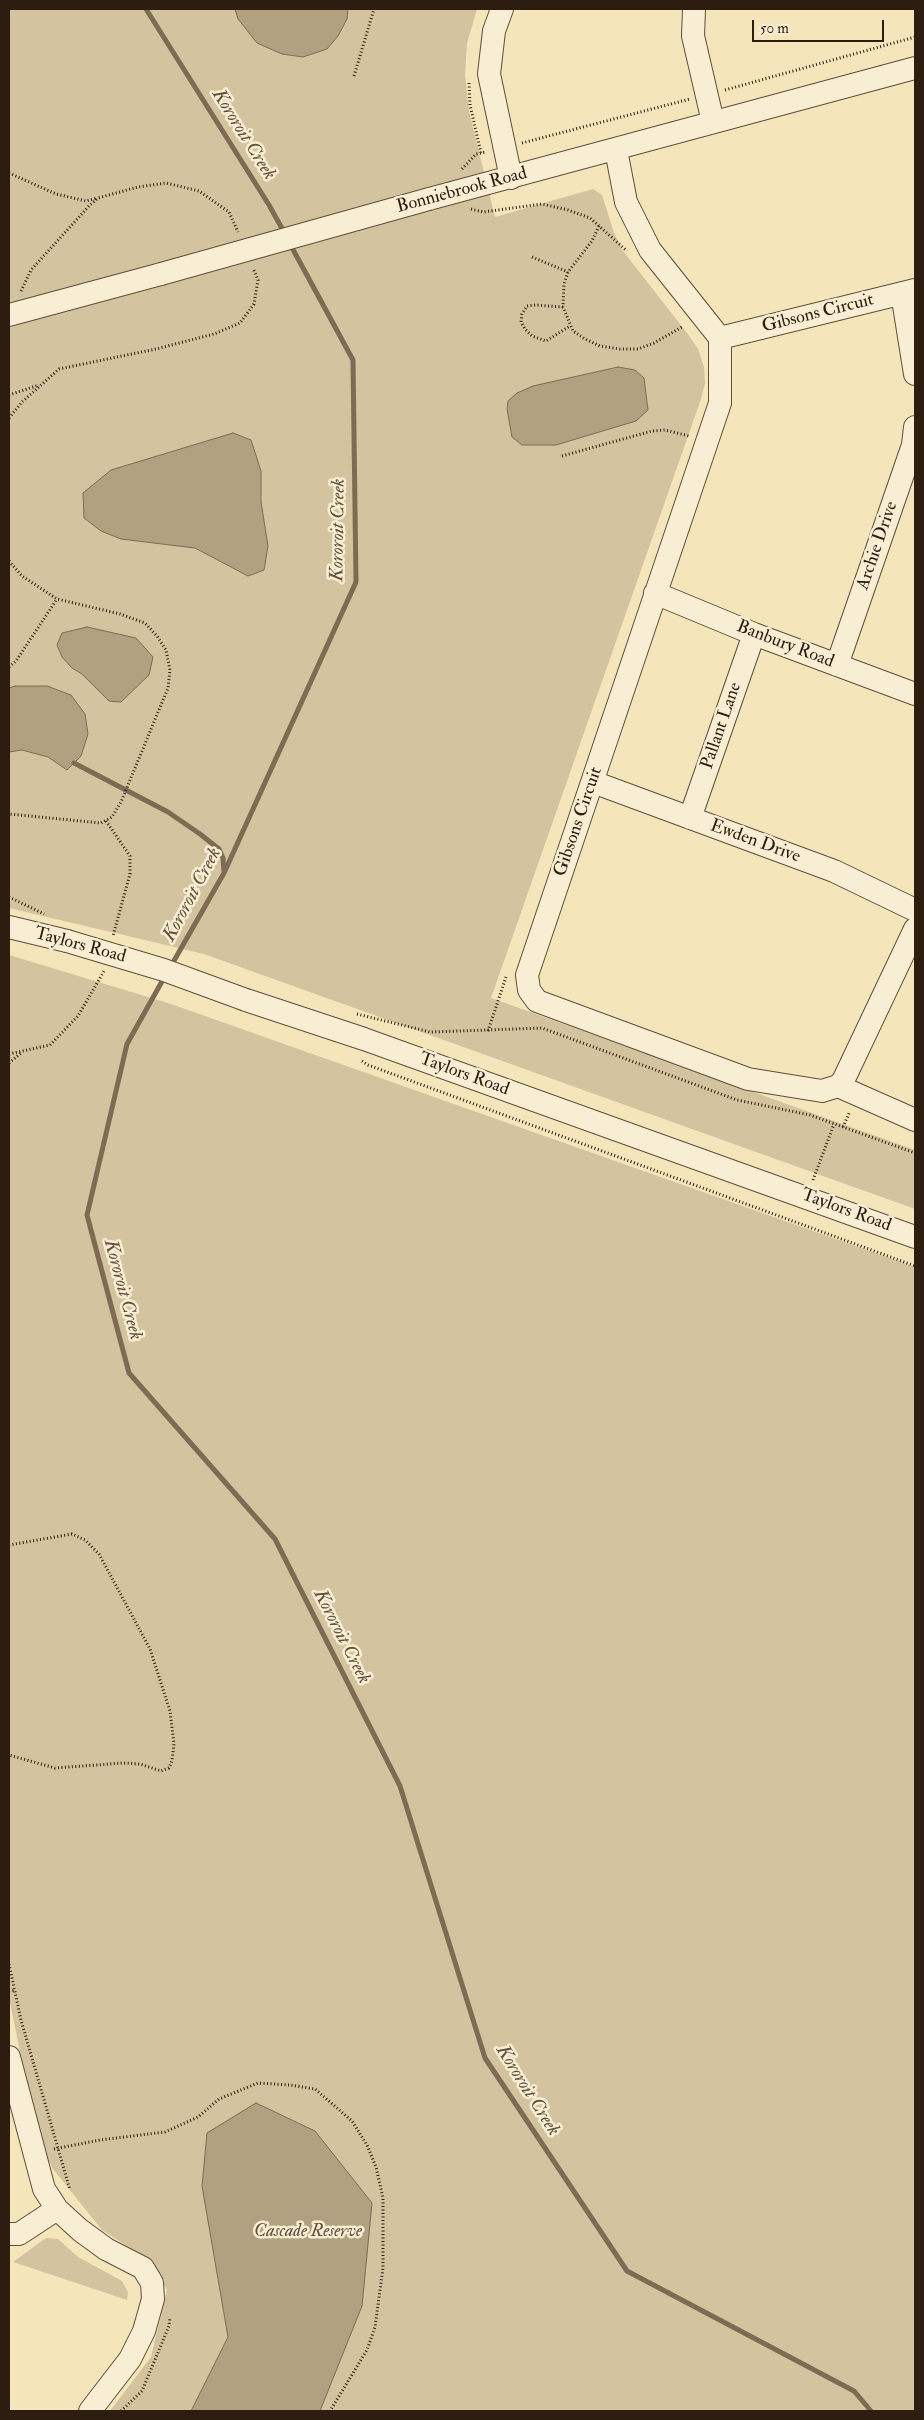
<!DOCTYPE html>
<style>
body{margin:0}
#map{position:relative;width:924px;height:2420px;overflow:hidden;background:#f5e5bb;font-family:"IM FELL Double Pica",serif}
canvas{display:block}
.frame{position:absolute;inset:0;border:10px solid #2d1d10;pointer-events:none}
.scale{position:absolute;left:752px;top:20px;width:132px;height:22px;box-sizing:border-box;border:2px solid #2d1d10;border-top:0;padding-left:6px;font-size:15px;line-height:18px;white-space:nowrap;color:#2d1d10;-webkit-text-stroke:4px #f8eed3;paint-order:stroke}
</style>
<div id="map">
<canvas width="924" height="2420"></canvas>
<div class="frame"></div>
<div class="scale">50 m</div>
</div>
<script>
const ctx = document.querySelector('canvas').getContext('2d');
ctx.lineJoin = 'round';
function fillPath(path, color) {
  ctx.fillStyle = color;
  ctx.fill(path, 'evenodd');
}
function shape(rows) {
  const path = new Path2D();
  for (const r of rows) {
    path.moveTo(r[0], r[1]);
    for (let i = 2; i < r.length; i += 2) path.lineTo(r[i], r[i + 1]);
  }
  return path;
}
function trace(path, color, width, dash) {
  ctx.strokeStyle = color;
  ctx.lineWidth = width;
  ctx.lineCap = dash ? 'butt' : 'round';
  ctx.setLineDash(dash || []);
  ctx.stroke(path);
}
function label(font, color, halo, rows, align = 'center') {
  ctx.font = font + ' "IM FELL Double Pica",serif';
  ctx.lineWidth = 5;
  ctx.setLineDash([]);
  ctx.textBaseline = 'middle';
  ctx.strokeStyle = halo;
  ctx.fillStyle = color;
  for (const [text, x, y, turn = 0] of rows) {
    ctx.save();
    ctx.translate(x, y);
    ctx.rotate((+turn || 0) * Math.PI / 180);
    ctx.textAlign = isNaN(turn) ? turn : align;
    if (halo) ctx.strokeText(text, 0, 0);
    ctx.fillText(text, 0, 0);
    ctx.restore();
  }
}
fillPath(shape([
 [9,9,477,9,467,43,465,75,469,111,495,217,593,189,602,195,614,233,623,251,690,337,698,349,704,367,705,383,701,399,491,998,915,1150,915,1209,204,954,9,908],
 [9,955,171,1004,915,1267,915,2411,110,2411,151,2357,167,2290,146,2258,102,2230,53,2169,43,2148,32,2109,9,1998],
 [46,2238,58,2239,78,2257,122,2281,128,2292,127,2300,13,2262]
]), '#d3c39e');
const water = shape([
 [235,9,348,9,347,19,338,36,327,49,303,57,282,54,257,43,238,19,235,9],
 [618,367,635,370,644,378,648,410,636,421,556,445,522,445,512,437,507,409,508,401,517,393,533,386,618,367],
 [233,433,251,440,261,471,261,502,268,546,264,570,248,576,195,548,121,539,101,531,84,518,83,493,111,470,233,433],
 [87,627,136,638,153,657,149,675,121,702,109,701,82,674,72,668,62,657,57,645,62,633,87,627],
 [15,686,47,686,71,695,85,714,88,734,81,756,67,770,48,757,22,750,9,752,9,688,15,686],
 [256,2103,315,2131,372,2203,362,2306,320,2411,191,2411,228,2337,202,2186,207,2133,256,2103]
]);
fillPath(water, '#b1a181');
trace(water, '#7c6c54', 1);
trace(shape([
 [146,9,269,205,285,234],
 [74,763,168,812,200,834,219,849,223,858,224,871],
 [171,966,224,873,356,582,353,360,290,244],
 [165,976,127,1044,87,1215,129,1373,275,1539,400,1786,485,2058,627,2271,854,2391,871,2411]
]), '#7c6c54', 5);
const minor = shape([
 [502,9,494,31,489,74,511,178],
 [694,9,693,36,713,122],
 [616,150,626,202,650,250,720,338],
 [429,199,915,68],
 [902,293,915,374],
 [9,315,161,274],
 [655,593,754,634,915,694],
 [837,665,913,445,915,427],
 [593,782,834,871,915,910],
 [690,818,754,634],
 [9,927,67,941],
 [246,1000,364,1039,915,1237],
 [838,1086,822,1091,748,1079,537,1001,529,990,527,975,720,403,720,338,915,290],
 [838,1086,843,1081,915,929],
 [838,1086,915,1120],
 [9,2057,44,2189,57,2209,80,2230,106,2249,143,2268,152,2283,153,2299,144,2331,130,2359,90,2411],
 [9,2234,19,2234,57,2209]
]);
trace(minor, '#5f4f3b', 24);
trace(shape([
 [354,76,374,9],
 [469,83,470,105,481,153],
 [725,90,915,37],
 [522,143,690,99],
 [462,169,476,154,486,152],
 [9,173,56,194,86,201,97,198],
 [471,209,483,212,542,204,568,210,590,218,627,251],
 [599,226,592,241,568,272,564,284,563,307,573,331,585,339,600,346,620,349,638,349,654,343,682,327],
 [532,257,568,272],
 [21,291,31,270,89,206,98,198,138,187,166,183,199,191,229,212,238,232],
 [563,307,536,305,527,306,522,314,521,322,525,329,532,336,546,341,570,326],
 [9,395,39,385],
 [9,418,22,402,59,369,156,349,214,334,240,323,254,304,258,280,253,268],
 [562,456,652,431,665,430,689,436],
 [9,561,22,576,57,599,120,614,145,623,157,636,166,650,170,670,168,688,121,802,112,817,101,823,9,814],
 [9,667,16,661,57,599],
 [106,821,130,856,130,874,113,936],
 [9,897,44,914],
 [357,1014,430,1032,542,1028,737,1100,810,1115,915,1153],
 [488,1031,506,977],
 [9,1054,50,1045,78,1016,104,971],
 [362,1061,368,1065,915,1266],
 [9,1063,21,1053],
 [843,1127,850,1111],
 [813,1180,834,1124],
 [9,1545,72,1534,85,1540,99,1554,150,1649,170,1711,174,1744,172,1761,169,1768,161,1771,140,1764,123,1763,55,1768,9,1755],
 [9,1964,21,2020,70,2190],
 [9,1991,15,1990],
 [54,2149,100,2140,165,2132,198,2117,219,2099,258,2083,290,2085,315,2089,352,2121,367,2145,376,2167,383,2198,383,2268,375,2327,367,2350,330,2411],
 [121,2411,142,2391,169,2326,170,2317]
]), '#2d1d10', 3, [1, 2.5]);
trace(minor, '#f8eed3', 22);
const minorBridge = shape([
 [161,274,429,199],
 [67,941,164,970,246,1000]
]);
trace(minorBridge, '#5f4f3b', 24, []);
trace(minorBridge, '#f8eed3', 22);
label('18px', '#2d1d10', '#f8eed3', [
 ["Bonniebrook Road",462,191,-15],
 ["Gibsons Circuit",818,314,-14],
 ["Archie Drive",878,546,-71],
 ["Banbury Road",785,645,21],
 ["Pallant Lane",722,726,-71],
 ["Gibsons Circuit",579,822,-71],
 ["Ewden Drive",755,842,20],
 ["Taylors Road",80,946,15],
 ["Taylors Road",464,1075,20],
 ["Taylors Road",846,1211,20]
]);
label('italic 18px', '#5f4f3b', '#f8eed3', [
 ["Cascade Reserve",308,2232]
]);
label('italic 19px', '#62523d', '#f8eed3', [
 ["Kororoit Creek",243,135,58],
 ["Kororoit Creek",339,530,-89],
 ["Kororoit Creek",193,895,-62],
 ["Kororoit Creek",122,1290,75],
 ["Kororoit Creek",341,1637,63],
 ["Kororoit Creek",527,2091,58]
]);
</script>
